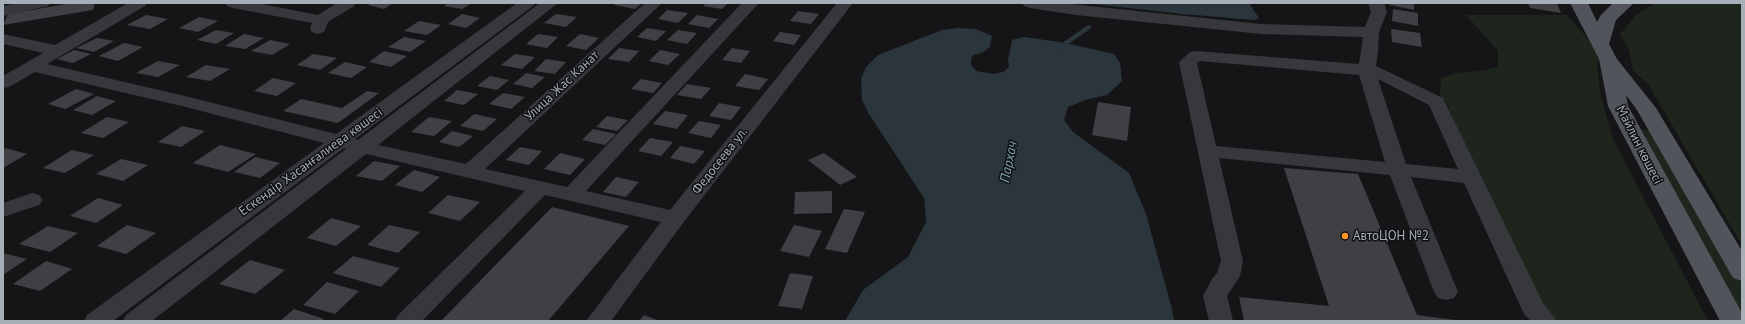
<!DOCTYPE html>
<meta charset="utf-8">
<style>
body{margin:0}
#map{position:relative;width:1745px;height:324px;overflow:hidden;background:#151517;font-family:"PT Sans",sans-serif}
canvas{display:block}
.frame{position:absolute;inset:0;border:4px solid #a6aeb8;pointer-events:none}
</style>
<div id="map">
<canvas width="1745" height="324"></canvas>
<div class="frame"></div>
</div>
<script>
const ctx = document.querySelector('canvas').getContext('2d');
ctx.lineJoin = 'round';
function fillPath(path, color) {
  ctx.fillStyle = color;
  ctx.fill(path, 'evenodd');
}
function shape(rows) {
  const path = new Path2D();
  for (const r of rows) {
    path.moveTo(r[0], r[1]);
    for (let i = 2; i < r.length; i += 2) path.lineTo(r[i], r[i + 1]);
  }
  return path;
}
function trace(path, color, width, dash) {
  ctx.strokeStyle = color;
  ctx.lineWidth = width;
  ctx.lineCap = dash ? 'butt' : 'round';
  ctx.setLineDash(dash || []);
  ctx.stroke(path);
}
function label(font, color, halo, rows, align = 'center') {
  ctx.font = font + ' "PT Sans",sans-serif';
  ctx.lineWidth = 3;
  ctx.setLineDash([]);
  ctx.textBaseline = 'middle';
  ctx.strokeStyle = halo;
  ctx.fillStyle = color;
  for (const [text, x, y, turn = 0] of rows) {
    ctx.save();
    ctx.translate(x, y);
    ctx.rotate((+turn || 0) * Math.PI / 180);
    ctx.textAlign = isNaN(turn) ? turn : align;
    if (halo) ctx.strokeText(text, 0, 0);
    ctx.fillText(text, 0, 0);
    ctx.restore();
  }
}
fillPath(shape([
 [1654,3,1742,3,1742,245,1648,84,1633,71,1629,50,1620,34,1636,15],
 [1466,15,1567,15,1589,40,1599,57,1597,68,1601,96,1613,139,1708,321,1537,321,1449,109,1446,102,1440,96,1441,78,1456,73,1479,71,1498,67,1498,51],
 [1634,128,1653,131,1742,282,1742,319]
]), '#1d251d');
fillPath(shape([
 [1084,3,1249,3,1259,18,1254,20,1183,14],
 [958,28,976,29,992,36,990,47,982,53,973,55,971,59,971,65,976,71,993,74,1003,72,1009,67,1008,60,1012,40,1024,37,1066,43,1114,54,1120,63,1122,81,1107,95,1085,100,1068,107,1064,120,1073,132,1129,173,1146,214,1172,309,1174,321,845,321,863,290,908,257,926,222,924,198,869,114,862,100,861,79,866,67,878,55,942,30]
]), '#2a363c');
trace(shape([
 [1062,49,1066,43,1089,27]
]), '#2a363c', 4.5);
fillPath(shape([
 [72,3,95,3,93,10,3,25,8,14],
 [372,3,393,3,384,9,368,5],
 [449,3,472,3,462,9,444,6],
 [616,3,642,3,635,9,614,5],
 [706,3,728,3,722,9,703,6],
 [1390,3,1414,3,1414,10,1390,5],
 [1528,3,1557,4,1561,13,1530,8],
 [1393,9,1418,13,1418,26,1392,21],
 [667,10,688,13,678,23,658,19],
 [798,11,819,14,811,24,790,21],
 [462,14,480,18,466,28,448,24],
 [556,14,577,17,566,27,544,23],
 [146,15,168,19,150,29,127,25],
 [697,15,718,19,709,28,688,24],
 [199,17,218,21,198,32,179,28],
 [419,21,441,25,427,35,404,31],
 [647,28,666,31,656,41,637,37],
 [1391,29,1420,33,1422,47,1392,42],
 [216,30,234,33,216,44,197,40],
 [678,30,697,33,687,44,667,40],
 [780,32,801,35,794,45,773,41],
 [244,34,264,38,245,49,225,46],
 [538,34,558,37,547,48,526,44],
 [580,34,599,38,586,50,566,46],
 [404,37,426,41,410,52,388,47],
 [97,38,114,41,94,52,76,48],
 [270,40,290,44,272,55,251,51],
 [124,43,143,47,118,61,99,56],
 [619,48,639,51,629,62,608,59],
 [732,48,750,51,741,63,722,60],
 [74,50,91,54,73,63,57,59],
 [660,50,680,54,668,65,649,61],
 [384,51,407,56,391,67,369,62],
 [313,54,337,58,320,70,297,65],
 [515,54,535,57,522,69,501,65],
 [546,59,566,62,555,74,534,71],
 [158,61,180,65,158,77,136,73],
 [345,62,367,67,351,78,328,73],
 [206,65,230,69,210,81,186,77],
 [526,73,545,77,532,88,513,84],
 [745,74,768,79,759,90,735,86],
 [490,76,509,80,497,90,477,86],
 [273,78,296,83,277,96,254,91],
 [641,79,662,83,653,93,631,89],
 [687,84,711,88,701,99,677,95],
 [76,89,94,94,65,109,48,104],
 [457,90,478,94,464,105,444,101],
 [367,91,379,93,338,123,283,111,301,99,342,108],
 [503,93,525,97,511,109,489,104],
 [97,96,116,101,92,115,73,110],
 [1098,102,1131,107,1127,141,1092,135],
 [719,103,741,107,731,120,709,116],
 [665,111,688,115,677,129,653,124],
 [474,114,497,119,483,131,460,126],
 [607,116,628,120,617,131,596,127],
 [107,117,129,122,103,138,81,133],
 [429,117,452,121,434,136,411,132],
 [699,121,721,125,711,138,688,133],
 [182,126,205,131,181,147,158,142],
 [593,129,616,134,605,145,582,140],
 [452,131,473,136,459,147,439,142],
 [650,138,673,142,661,156,638,151],
 [220,145,256,154,228,172,193,163],
 [680,146,705,151,694,164,670,158],
 [520,147,542,151,529,165,506,160],
 [6,148,27,154,3,168,3,150],
 [72,150,94,155,65,173,43,168],
 [560,153,585,159,570,175,544,169],
 [824,153,857,177,840,185,808,160],
 [255,157,280,163,260,178,234,172],
 [121,159,148,165,123,181,96,174],
 [374,161,400,166,382,181,356,176],
 [1284,168,1358,174,1417,315,1463,321,1244,321,1239,297,1329,306],
 [414,170,440,177,422,192,395,185],
 [616,177,639,182,626,197,603,192],
 [832,191,832,213,794,214,795,192],
 [448,195,480,202,460,221,428,213],
 [98,198,123,205,96,223,70,216],
 [552,207,629,226,548,321,441,321],
 [844,209,865,212,847,253,825,249],
 [331,218,361,226,336,246,307,238],
 [127,225,156,233,126,254,97,246],
 [389,225,420,232,398,253,367,245],
 [794,225,822,231,809,257,780,251],
 [48,226,78,233,50,252,19,244],
 [3,253,27,259,3,275],
 [353,256,400,268,381,287,333,273],
 [250,260,285,270,255,294,219,284],
 [46,261,72,269,40,291,13,284],
 [790,273,813,276,802,309,778,306],
 [327,282,359,291,335,314,303,305],
 [294,309,324,319,321,321,280,321],
 [644,315,660,321,639,321]
]), '#3f4044');
fillPath(shape([
 [19,3,50,3,48,6,3,16,3,6,19,3],
 [128,3,147,3,145,6,47,64,189,97,336,134,517,3,535,3,533,6,355,139,358,140,540,3,558,3,378,145,466,164,645,3,662,3,485,169,567,187,742,3,759,3,586,191,670,210,837,3,853,3,683,223,611,321,586,321,661,222,545,195,422,321,395,321,398,315,525,191,366,154,152,321,123,321,126,315,346,149,344,148,113,321,84,321,87,315,324,143,186,107,35,72,9,87,3,88,3,76,43,53,3,44,3,34,55,45,128,3],
 [225,3,257,3,318,15,337,3,356,3,354,6,328,22,324,32,318,34,312,32,310,29,312,23,233,8,227,6,225,3],
 [1022,3,1061,3,1261,24,1365,27,1371,12,1368,3,1384,3,1387,12,1379,32,1378,52,1376,66,1443,98,1543,303,1557,321,1531,321,1524,314,1464,183,1411,177,1458,292,1454,298,1446,300,1438,298,1434,292,1390,175,1219,158,1243,261,1240,276,1227,296,1233,321,1209,321,1203,296,1212,279,1217,273,1221,261,1179,62,1190,52,1196,51,1359,64,1363,37,1261,34,1076,15,1030,8,1024,6,1022,3],
 [1200,61,1359,75,1385,162,1216,146,1197,63,1200,61],
 [1378,79,1429,105,1458,169,1406,164,1378,79],
 [32,193,39,195,43,200,39,205,3,217,3,203,32,193]
]), '#36383c');
fillPath(shape([
 [1570,3,1588,3,1597,22,1601,15,1613,3,1634,3,1616,20,1609,44,1617,59,1656,108,1742,251,1742,281,1733,278,1637,110,1626,95,1628,106,1742,313,1742,321,1720,321,1608,106,1599,59,1570,3]
]), '#51555b');
for (const [x, y, r, color] of [
 [1345,236,4,"#fd9627"]
]) {
  const dot = new Path2D();
  dot.arc(x, y, r, 0, 2 * Math.PI);
  ctx.fillStyle = color;
  ctx.fill(dot);
  trace(dot, '#101012', 1.5);
}
label('13px', '#a6aeb8', '#101012', [
 ["Улица Жас Канат",562,86,-43],
 ["Майлин көшесі",1639,145,63],
 ["Федосеева ул.",720,161,-52],
 ["Ескендір Хасанғалиева көшесі",311,162,-36]
]);
label('13px', '#a6aeb8', '#101012', [
 ["АвтоЦОН №2",1353,236]
], 'left');
label('italic 14px', '#7ba2b5', '#101012', [
 ["Пархач",1009,162,-79]
]);
</script>
